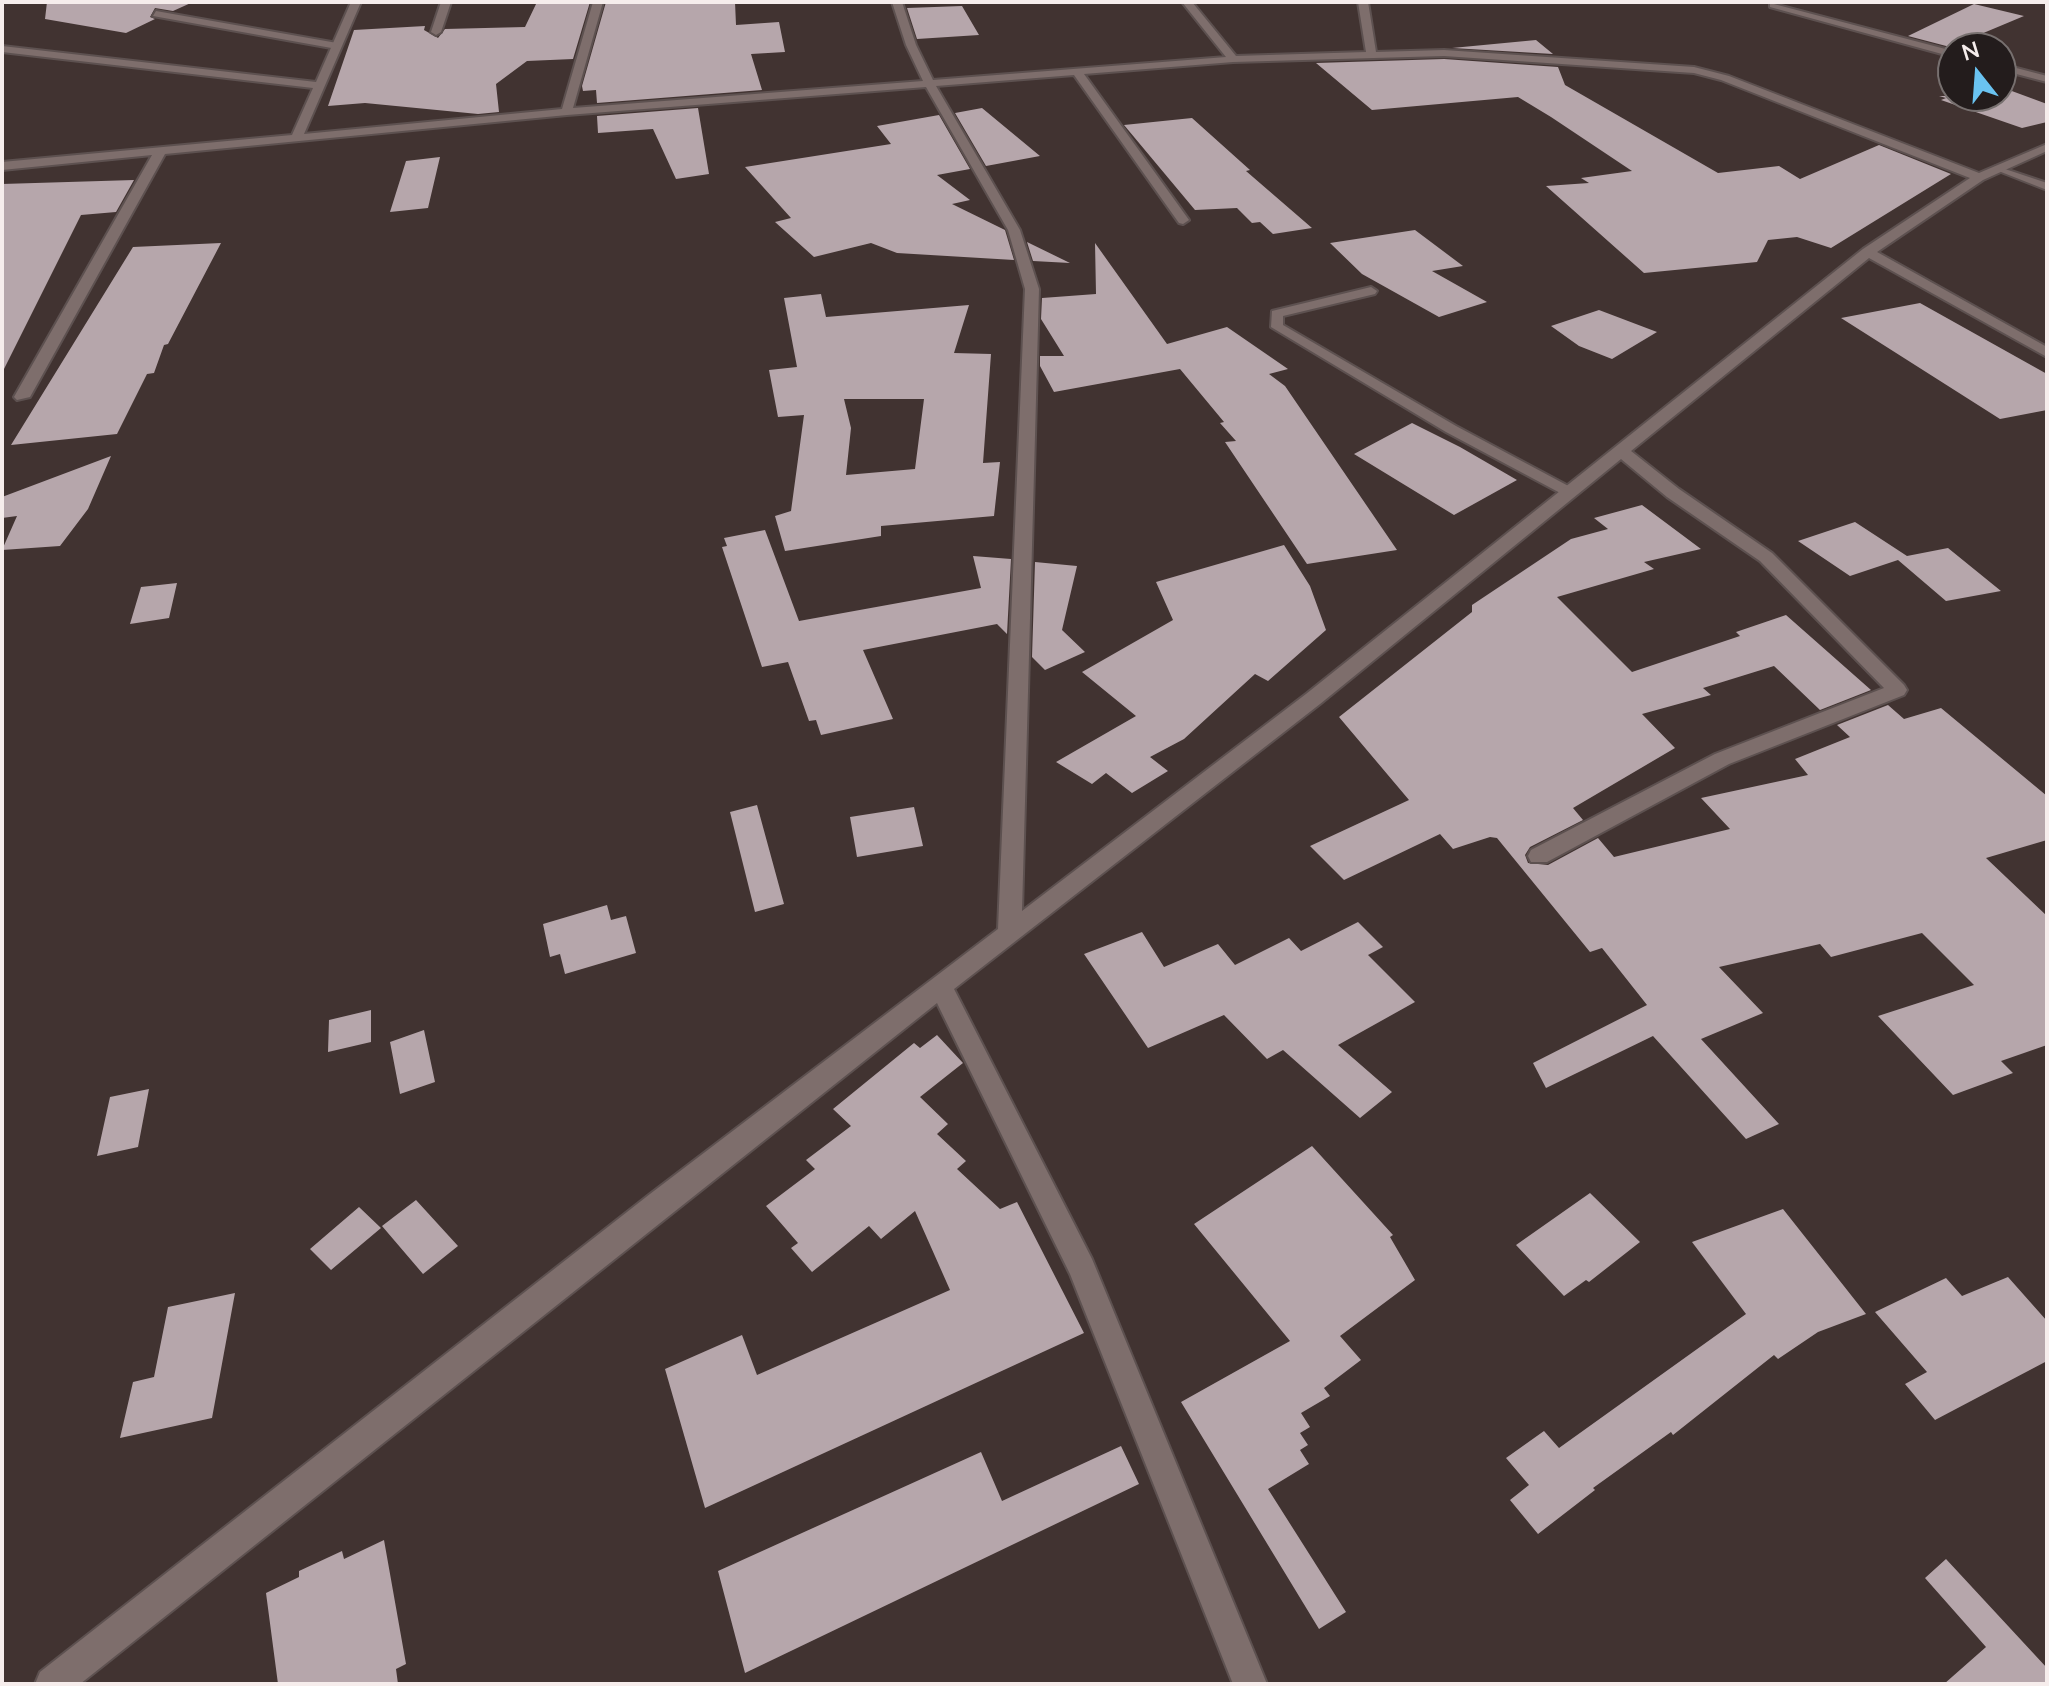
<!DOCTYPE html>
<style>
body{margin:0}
#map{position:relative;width:2049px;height:1686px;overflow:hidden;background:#413331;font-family:Lato,sans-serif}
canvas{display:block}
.frame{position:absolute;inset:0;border:4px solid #f6edec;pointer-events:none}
.north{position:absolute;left:1937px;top:32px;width:80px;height:80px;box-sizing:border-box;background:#231c1c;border:2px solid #77706f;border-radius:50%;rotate:343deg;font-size:22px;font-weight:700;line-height:32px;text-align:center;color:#f6edec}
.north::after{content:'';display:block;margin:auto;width:28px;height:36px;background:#6ac3f1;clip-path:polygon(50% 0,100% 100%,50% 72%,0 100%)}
</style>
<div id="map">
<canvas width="2049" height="1686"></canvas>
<div class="frame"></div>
<div class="north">N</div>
</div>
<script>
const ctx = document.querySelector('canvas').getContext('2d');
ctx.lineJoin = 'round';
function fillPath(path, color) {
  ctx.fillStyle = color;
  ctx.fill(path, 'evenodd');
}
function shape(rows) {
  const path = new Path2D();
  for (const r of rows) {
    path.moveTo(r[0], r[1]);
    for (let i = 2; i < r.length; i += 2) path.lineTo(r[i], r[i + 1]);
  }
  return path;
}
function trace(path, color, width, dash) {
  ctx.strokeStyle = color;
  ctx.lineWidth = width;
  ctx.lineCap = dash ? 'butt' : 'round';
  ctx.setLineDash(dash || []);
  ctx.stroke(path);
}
fillPath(shape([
 [47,2,193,2,173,11,155,8,150,17,155,19,126,33,45,19],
 [537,2,590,2,573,59,527,61,496,84,499,112,478,114,365,103,328,106,354,30,425,26,424,30,438,38,445,29,525,27],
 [606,2,735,2,736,25,779,22,785,52,751,54,762,90,597,103,596,90,583,91,582,86],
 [1974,4,2024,16,1950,47,1908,36],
 [962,6,979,35,917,39,907,8],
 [1536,40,1553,54,1452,48],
 [1444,59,1558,67,1565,85,1718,173,1779,166,1800,179,1879,145,1951,174,1831,248,1797,237,1768,240,1757,262,1644,273,1546,186,1589,183,1581,178,1632,171,1551,117,1518,97,1372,110,1316,63],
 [2001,87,2047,104,2047,122,2022,128,1941,100,1946,98,1939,96,2001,96],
 [698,108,709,174,676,179,653,129,598,133,597,116],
 [982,108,1040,156,986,166,955,113],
 [939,115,970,169,937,175,970,200,952,204,1005,230,1014,260,897,253,871,243,814,257,775,222,791,218,745,167,891,144,877,126],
 [1192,118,1250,170,1246,171,1312,228,1273,234,1260,222,1252,223,1237,208,1195,210,1124,125],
 [440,157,428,208,390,212,406,161],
 [134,180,116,212,81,215,2,373,2,184],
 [1415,230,1463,266,1432,271,1487,302,1439,317,1362,274,1330,243],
 [1027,242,1070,263,1033,261],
 [221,243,168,344,164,345,154,373,147,374,117,434,11,445,133,247],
 [1095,243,1167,344,1227,327,1288,369,1269,374,1285,386,1397,550,1307,564,1225,442,1236,441,1220,423,1224,422,1180,369,1054,392,1040,366,1040,356,1064,356,1041,319,1042,298,1096,294],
 [821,294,826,317,969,305,954,353,991,354,983,463,1000,462,994,516,881,526,881,536,785,551,775,516,791,511,804,415,778,417,769,370,797,367,784,298],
 [844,399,924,399,915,469,846,475,851,428],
 [1920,303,2047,374,2047,410,2000,419,1841,318],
 [1599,310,1657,332,1612,359,1579,346,1551,326],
 [1412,423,1460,447,1517,480,1454,515,1354,454],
 [111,456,88,509,60,546,2,550,17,516,2,518,2,497],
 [1642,505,1701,549,1644,562,1654,569,1557,597,1632,672,1740,636,1736,632,1786,615,1871,690,1820,710,1774,666,1703,688,1711,695,1642,714,1675,748,1573,808,1583,820,1530,847,1525,855,1528,863,1548,865,1598,838,1614,857,1730,829,1701,798,1808,775,1795,759,1850,737,1837,725,1888,705,1904,719,1941,708,2047,796,2047,840,1986,858,2047,916,2047,1045,2001,1061,2013,1073,1953,1095,1878,1016,1974,985,1922,933,1831,957,1820,944,1719,967,1763,1013,1701,1039,1779,1124,1746,1139,1653,1036,1546,1088,1533,1063,1647,1005,1602,948,1590,952,1497,838,1490,837,1453,849,1440,834,1344,880,1310,846,1409,800,1339,717,1472,612,1472,605,1571,539,1608,529,1594,518],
 [1855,522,1907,556,1948,548,2001,591,1946,601,1898,560,1850,576,1798,541],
 [765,530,799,621,981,588,973,556,1011,559,1007,634,997,624,863,650,893,719,821,735,816,720,809,721,788,662,762,667,722,547,727,546,724,538],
 [1284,545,1310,586,1326,630,1268,681,1255,674,1184,739,1150,757,1168,771,1132,793,1106,773,1092,784,1056,762,1136,716,1082,672,1173,620,1156,582],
 [1035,562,1077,566,1062,630,1085,652,1045,670,1032,657],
 [177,583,169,618,130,624,141,587],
 [757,805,784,904,755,912,730,812],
 [914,807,923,846,857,857,850,817],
 [607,905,611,920,626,916,636,953,565,974,560,954,550,957,543,924],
 [1358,922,1383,947,1368,955,1415,1002,1338,1045,1392,1092,1360,1118,1283,1050,1267,1059,1224,1015,1148,1048,1084,954,1142,932,1164,967,1218,944,1235,965,1289,938,1301,951],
 [371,1010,371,1042,328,1052,329,1020],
 [424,1030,435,1082,400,1094,390,1042],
 [937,1035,963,1063,920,1097,948,1124,937,1134,966,1161,957,1169,1000,1209,1017,1202,1084,1333,705,1508,665,1369,742,1335,757,1375,950,1290,915,1211,881,1239,869,1226,812,1272,791,1248,798,1243,766,1206,815,1169,806,1160,851,1126,833,1109,914,1043,920,1048],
 [149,1089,138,1147,97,1156,110,1097],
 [1312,1146,1393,1235,1390,1237,1415,1280,1340,1336,1361,1360,1324,1388,1330,1396,1301,1413,1310,1427,1300,1433,1308,1445,1300,1450,1309,1464,1268,1489,1346,1612,1319,1629,1181,1402,1290,1341,1194,1224],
 [1590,1193,1640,1242,1589,1282,1586,1280,1564,1296,1516,1245],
 [416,1200,458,1246,423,1274,382,1226],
 [359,1207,381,1228,331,1270,310,1249],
 [1783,1209,1866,1314,1818,1332,1778,1359,1774,1355,1673,1435,1671,1432,1593,1488,1595,1490,1538,1534,1510,1500,1529,1485,1506,1458,1544,1431,1559,1448,1746,1314,1692,1242],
 [2008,1277,2047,1321,2047,1361,1935,1420,1905,1384,1927,1372,1875,1312,1946,1278,1962,1296],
 [235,1293,212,1418,120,1438,133,1382,154,1377,168,1307],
 [1121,1446,1139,1484,745,1673,718,1571,981,1452,1002,1501],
 [384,1540,406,1664,396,1669,398,1684,278,1684,266,1593,299,1577,299,1571,342,1551,344,1559],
 [1946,1559,2047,1668,2047,1684,1944,1684,1986,1647,1925,1578]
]), '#b6a6ab');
const service = shape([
 [156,11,337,43,341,46,337,49,153,16,156,11],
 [1996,166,2047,183,2047,190,1996,170,1996,166],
 [1371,287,1377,291,1375,294,1283,316,1283,325,1456,426,1574,489,1574,495,1564,495,1446,432,1271,327,1272,311,1371,287]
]);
const minor = shape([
 [351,2,361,2,304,134,562,109,593,2,603,2,573,108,923,81,906,45,892,2,902,2,916,45,933,80,1226,57,1182,2,1192,2,1236,56,1366,52,1358,2,1368,2,1376,52,1444,50,1694,67,1729,76,1979,173,2047,144,2047,151,1983,180,1877,252,2047,347,2047,357,1869,258,1631,451,1679,489,1772,553,1904,685,1907,690,1904,695,1729,764,1547,862,1531,862,1528,856,1531,850,1715,754,1884,688,1760,561,1667,497,1621,459,1320,704,954,989,1092,1259,1267,1684,1233,1684,1070,1274,937,1003,80,1684,35,1684,40,1672,650,1194,998,929,1025,289,1008,230,926,87,567,115,165,154,30,397,17,400,14,397,152,155,2,170,2,162,292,135,313,88,2,52,2,46,316,82,351,2],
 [1444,56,1694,73,1721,80,1970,178,1863,249,1306,694,1022,911,1039,289,1020,230,936,86,1074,75,1179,223,1183,224,1189,220,1084,74,1233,62,1444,56],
 [441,2,451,2,441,32,436,35,431,32,441,2],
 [1770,3,1953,51,1953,57,1770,7,1770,3],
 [2001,64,2047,76,2047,82,2001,70,2001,64]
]);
trace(service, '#5d5150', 4);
trace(minor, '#5d5150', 4);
fillPath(service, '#7e6e6c');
fillPath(minor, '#7e6e6c');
</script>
